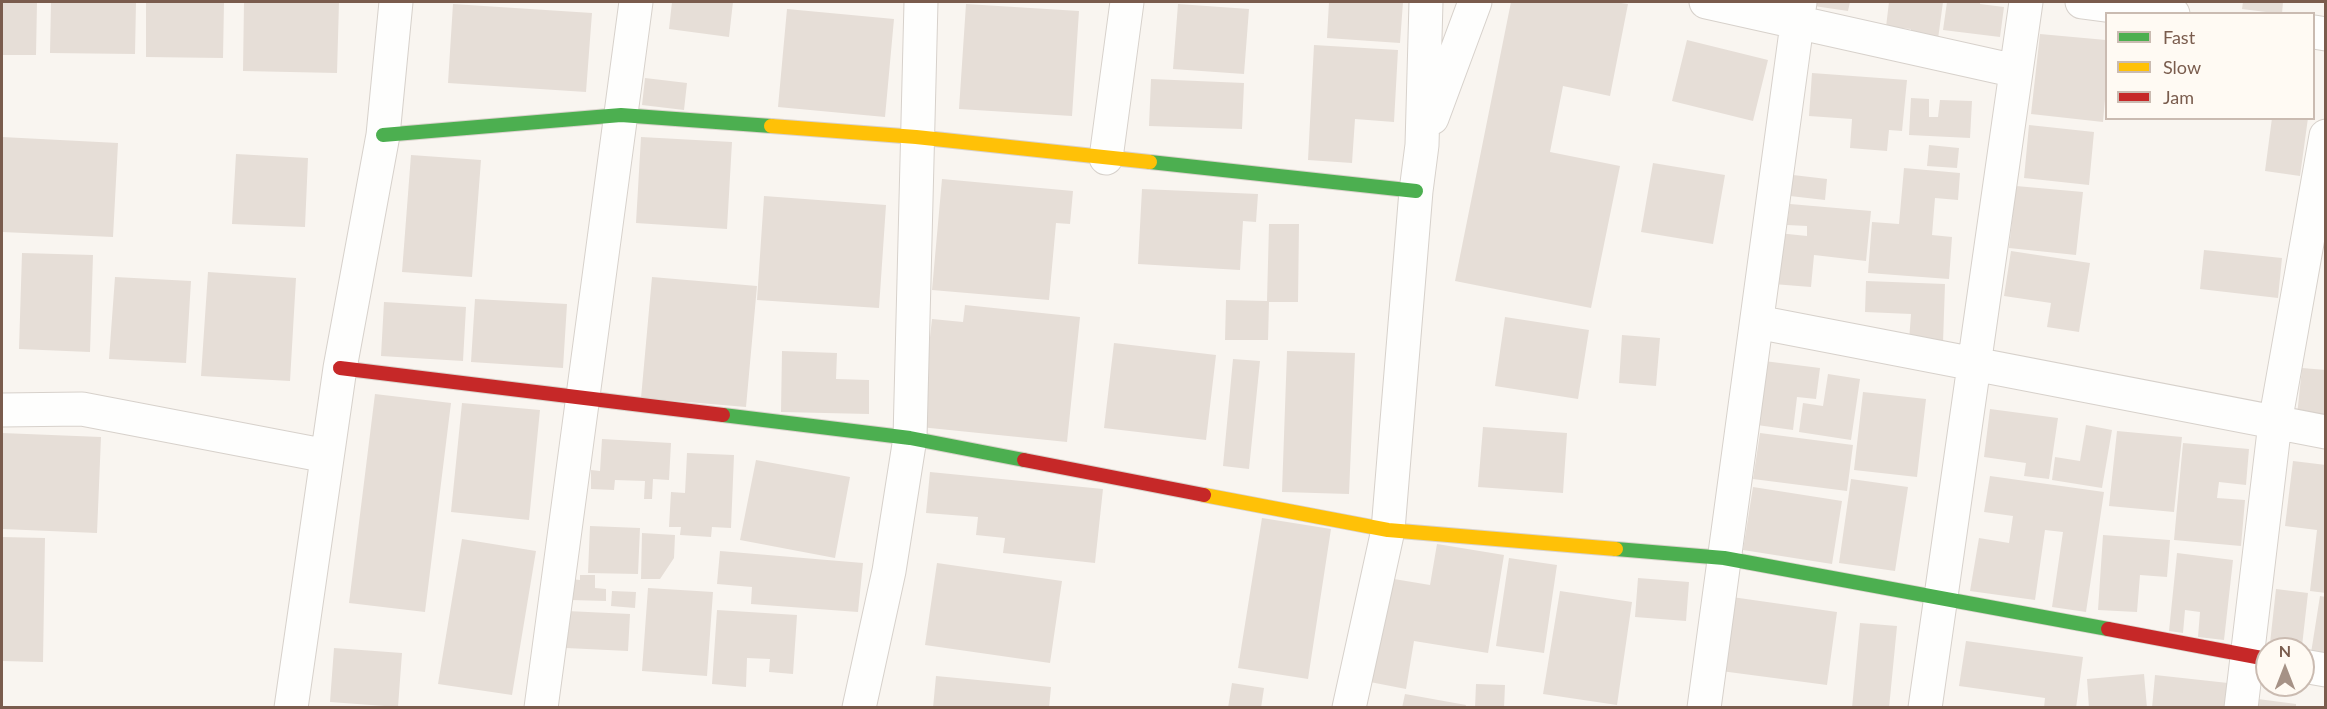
<!DOCTYPE html>
<style>
body{margin:0}
#map{position:relative;width:2327px;height:709px;overflow:hidden;background:#f9f5f0;font-family:Lato,sans-serif}
canvas{display:block}
.frame{position:absolute;inset:0;border:3px solid #7a5c4d;pointer-events:none}
.legend{position:absolute;left:2105px;top:12px;width:210px;height:108px;box-sizing:border-box;background:#fffaf3;border:2px solid #cabbb1;margin:0;padding:8px 10px;list-style:none;font-size:18px;color:#7a5c4d}
.legend li{display:flex;align-items:center;gap:12px;height:30px}
.legend b{width:30px;border:2px solid #cabbb1}
.north{position:absolute;left:2255px;top:637px;width:60px;height:60px;box-sizing:border-box;background:#fffaf3;border:2px solid #cabbb1;border-radius:50%;rotate:0deg;font-size:16px;font-weight:700;line-height:24px;text-align:center;color:#7a5c4d}
.north::after{content:'';display:block;margin:auto;width:21px;height:27px;background:#a69286;clip-path:polygon(50% 0,100% 100%,50% 72%,0 100%)}
</style>
<div id="map">
<canvas width="2327" height="709"></canvas>
<div class="frame"></div>
<ul class="legend">
<li><b style="height:8px;background:#4caf50"></b>Fast</li>
<li><b style="height:8px;background:#ffc107"></b>Slow</li>
<li><b style="height:8px;background:#c62828"></b>Jam</li>
</ul>
<div class="north">N</div>
</div>
<script>
const ctx = document.querySelector('canvas').getContext('2d');
ctx.lineJoin = 'round';
function fillPath(path, color) {
  ctx.fillStyle = color;
  ctx.fill(path, 'evenodd');
}
function shape(rows) {
  const path = new Path2D();
  for (const r of rows) {
    path.moveTo(r[0], r[1]);
    for (let i = 2; i < r.length; i += 2) path.lineTo(r[i], r[i + 1]);
  }
  return path;
}
function trace(path, color, width, dash) {
  ctx.strokeStyle = color;
  ctx.lineWidth = width;
  ctx.lineCap = dash ? 'butt' : 'round';
  ctx.setLineDash(dash || []);
  ctx.stroke(path);
}
fillPath(shape([
 [2,2,37,2,36,55,2,55],
 [51,2,136,2,135,54,50,53],
 [146,2,224,2,223,58,146,57],
 [244,2,339,2,337,73,243,71],
 [672,2,733,2,729,37,669,29],
 [1329,2,1403,2,1400,43,1327,38],
 [1511,2,1614,2,1628,4,1610,96,1563,86,1550,152,1620,166,1591,308,1455,281],
 [1815,2,1850,2,1848,11,1814,6],
 [1889,2,1943,2,1938,39,1909,36,1911,29,1886,27],
 [1947,2,1980,2,1980,4,2004,7,2000,37,1943,30],
 [2243,2,2283,2,2282,14,2242,9],
 [453,4,592,13,586,92,448,83],
 [966,4,1079,11,1072,116,959,109],
 [1178,4,1249,9,1244,74,1173,69],
 [787,9,894,19,885,117,778,107],
 [2040,34,2106,40,2106,88,2103,122,2031,114],
 [1687,40,1768,60,1753,121,1672,101],
 [1314,45,1398,50,1394,122,1355,119,1352,163,1308,160],
 [1812,73,1907,80,1902,131,1889,130,1887,151,1850,148,1852,119,1809,116],
 [645,78,687,83,684,110,642,105],
 [1151,79,1244,83,1242,129,1149,126],
 [1911,98,1929,99,1929,117,1938,117,1940,100,1972,101,1970,138,1909,135],
 [2272,118,2308,118,2300,176,2265,171],
 [2029,125,2094,132,2089,185,2024,178],
 [2,137,118,143,113,237,2,232],
 [641,137,732,142,727,229,636,223],
 [1929,145,1959,148,1957,168,1927,166],
 [236,154,308,158,305,227,232,224],
 [411,155,481,160,472,277,402,272],
 [1653,163,1725,175,1713,244,1641,232],
 [1904,168,1960,173,1958,200,1935,198,1932,235,1952,237,1949,279,1868,273,1872,222,1899,224],
 [1793,175,1827,179,1825,200,1790,196],
 [942,179,1073,191,1070,224,1056,223,1049,300,932,290],
 [2016,186,2083,192,2076,255,2009,248],
 [1142,189,1258,194,1256,222,1243,221,1240,270,1138,264],
 [764,196,886,205,879,308,757,300],
 [1790,204,1871,211,1866,261,1814,255,1811,287,1773,284,1778,233,1807,236,1807,226,1787,225],
 [1269,224,1299,224,1298,302,1269,302,1268,340,1225,340,1226,300,1267,301],
 [2204,250,2282,258,2278,298,2200,289],
 [2011,251,2090,263,2079,332,2047,327,2051,303,2004,296],
 [22,253,93,255,90,352,19,349],
 [208,272,296,278,290,381,201,376],
 [115,277,191,281,186,363,109,359],
 [652,277,757,286,746,407,641,398],
 [1866,281,1945,284,1943,343,1909,341,1911,314,1865,312],
 [475,299,567,304,563,368,471,362],
 [384,302,466,307,463,361,381,356],
 [965,305,1080,317,1067,442,920,427,932,319,963,322],
 [1505,317,1589,330,1578,399,1495,386],
 [1622,335,1660,338,1656,386,1619,383],
 [1114,343,1216,355,1206,440,1104,428],
 [782,351,837,353,836,379,869,380,869,414,781,412],
 [1287,351,1355,353,1349,494,1282,492],
 [1233,359,1260,361,1249,469,1223,466],
 [1764,361,1820,368,1816,399,1797,397,1793,430,1757,425],
 [2302,368,2326,370,2326,427,2296,425],
 [1828,374,1860,379,1851,440,1799,432,1803,403,1823,406],
 [1863,392,1926,399,1917,477,1854,470],
 [375,394,451,403,425,612,349,603],
 [462,403,540,410,529,520,451,512],
 [1990,409,2058,418,2049,479,2024,476,2026,463,1984,457],
 [2086,425,2112,430,2102,488,2052,480,2055,457,2080,461],
 [1483,427,1567,433,1563,493,1478,487],
 [2117,431,2182,437,2174,512,2109,506],
 [2,433,101,437,97,533,2,529],
 [1760,433,1853,445,1847,491,1753,479],
 [602,439,671,443,669,480,653,479,652,499,644,499,645,481,615,480,614,490,591,489,591,470,600,471],
 [2183,443,2249,449,2246,485,2219,482,2217,498,2245,500,2241,546,2174,540],
 [687,453,734,455,731,528,712,527,711,537,680,535,681,527,669,527,671,492,685,493],
 [756,460,850,477,835,558,740,540],
 [2293,461,2326,465,2326,593,2310,591,2317,530,2285,526],
 [930,472,1103,489,1095,563,1003,553,1005,538,976,535,978,517,926,513],
 [1990,476,2104,492,2086,612,2052,607,2063,532,2045,530,2035,600,1970,591,1979,538,2009,543,2013,516,1984,512],
 [1851,479,1908,487,1895,571,1839,563],
 [1753,487,1842,501,1832,564,1743,550],
 [1262,518,1331,529,1308,679,1238,668],
 [590,526,640,528,638,574,588,573],
 [642,533,675,535,674,558,660,579,641,579],
 [2103,535,2170,540,2167,577,2140,575,2137,612,2098,610],
 [2,537,45,538,43,662,2,661],
 [462,539,536,551,512,695,438,684],
 [1437,544,1504,555,1488,653,1414,641,1406,689,1370,682,1388,578,1430,585],
 [720,551,863,563,858,612,751,604,752,587,717,584],
 [2177,553,2233,560,2224,640,2198,637,2200,612,2185,610,2183,633,2169,631],
 [1509,558,1557,565,1544,653,1496,646],
 [937,563,1062,581,1050,663,925,645],
 [580,575,595,575,595,588,606,589,606,601,571,600,571,579,580,580],
 [1638,578,1689,582,1686,621,1635,617],
 [648,588,713,592,707,676,642,671],
 [2276,589,2308,593,2302,646,2270,643],
 [612,591,636,592,635,608,611,606],
 [1560,591,1632,602,1617,705,1543,694],
 [2320,596,2326,597,2326,655,2311,653],
 [1732,597,1837,612,1827,685,1721,671],
 [717,610,797,615,793,674,769,672,770,659,747,658,746,687,712,684],
 [567,611,630,614,628,651,566,648],
 [1860,623,1897,626,1889,708,1852,708],
 [1966,641,2083,657,2076,708,2044,708,2045,698,1959,686],
 [334,648,402,653,398,707,330,702],
 [2144,674,2147,708,2089,708,2087,679],
 [2155,675,2228,683,2226,708,2152,708],
 [936,676,1051,687,1049,708,933,708],
 [1232,683,1264,688,1261,708,1228,708],
 [1476,684,1505,685,1504,708,1475,708],
 [1405,694,1466,705,1465,708,1402,708],
 [2258,699,2296,704,2296,708,2257,708]
]), '#e6ded7');
const street = shape([
 [1706,2,2016,71],
 [2082,2,2173,14],
 [2314,32,2326,34],
 [1432,118,1475,2],
 [1106,158,1127,2],
 [1757,322,2326,432],
 [2,410,82,409,327,456],
 [2303,666,2326,670],
 [291,708,340,368,383,135,396,2],
 [541,708,636,2],
 [859,708,889,571,910,438,921,2],
 [1349,708,1388,530,1416,191,1422,145,1426,2],
 [1704,708,1800,2],
 [1925,708,2026,2],
 [2241,708,2275,423,2326,136]
]);
const fast = shape([
 [383,135,621,115,771,126],
 [1150,162,1416,191],
 [723,415,910,438,1024,460],
 [1616,549,1724,558,2108,629]
]);
const slow = shape([
 [771,126,916,137,1150,162],
 [1204,495,1388,530,1616,549]
]);
const jam = shape([
 [340,368,723,415],
 [1024,460,1204,495],
 [2108,629,2267,659]
]);
trace(street, '#d7d1cb', 35);
trace(fast, '#d9d2cb', 16);
trace(slow, '#d9d2cb', 16);
trace(jam, '#d9d2cb', 16);
trace(street, '#fefefd', 33);
trace(fast, '#4caf50', 14);
trace(slow, '#ffc107', 14);
trace(jam, '#c62828', 14);
</script>
